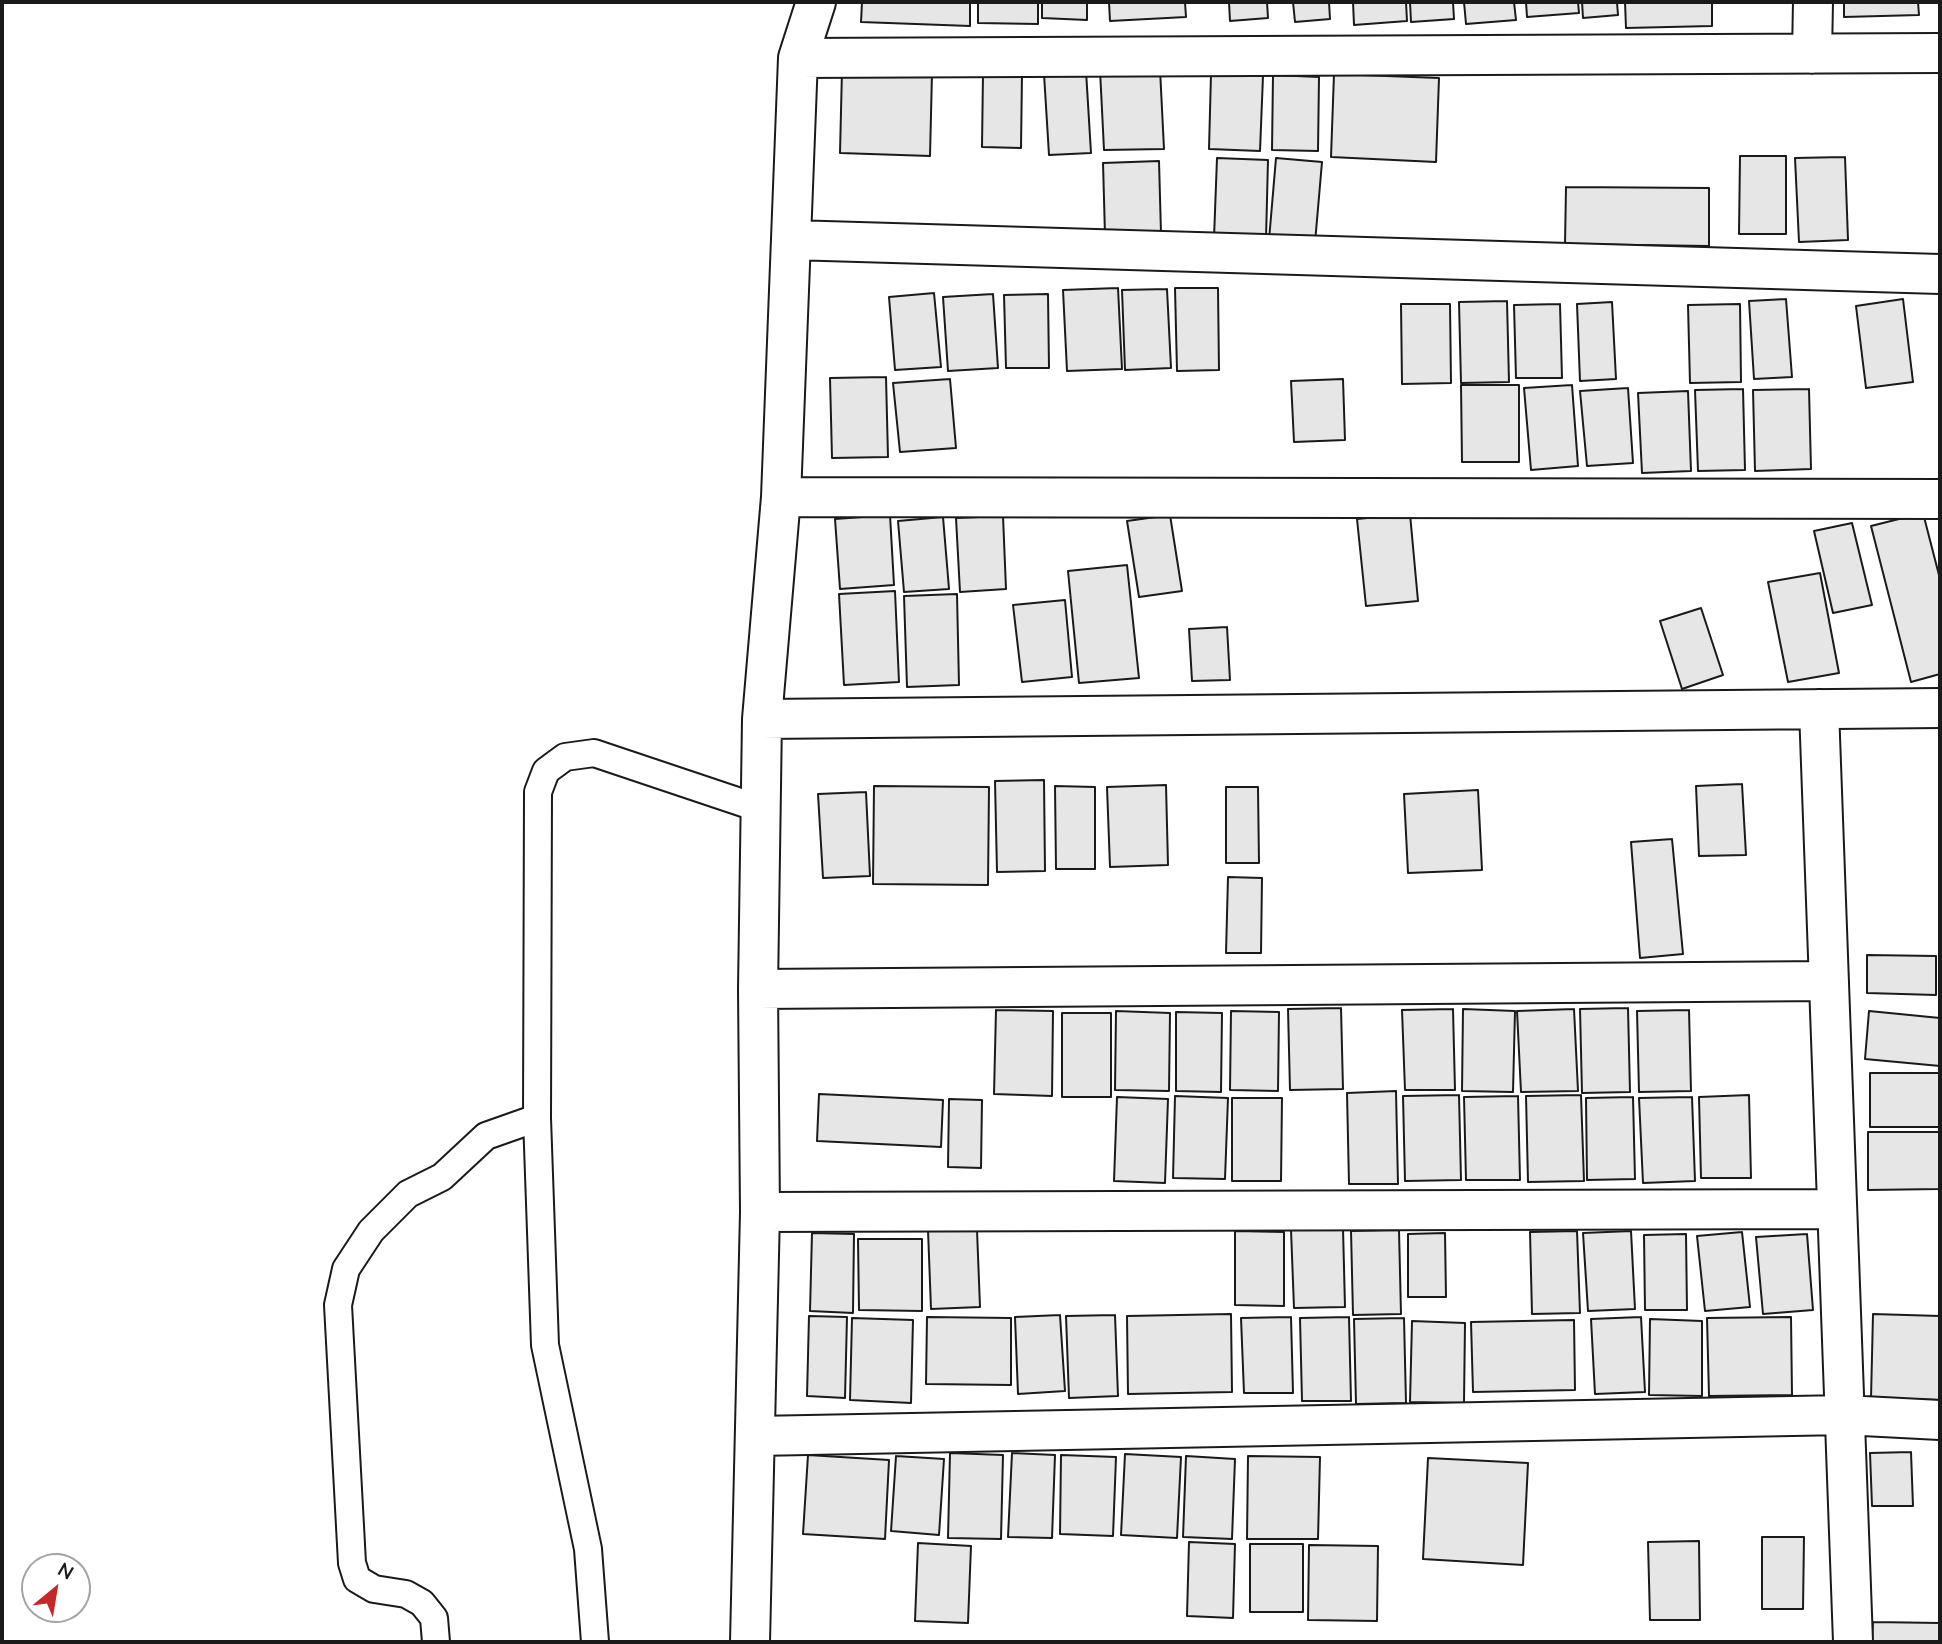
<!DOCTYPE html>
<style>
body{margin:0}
#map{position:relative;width:1942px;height:1644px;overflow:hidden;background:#fff;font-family:"Nunito Sans",sans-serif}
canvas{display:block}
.frame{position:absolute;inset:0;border:4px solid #1a1a1a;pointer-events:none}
.north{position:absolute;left:21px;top:1553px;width:70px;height:70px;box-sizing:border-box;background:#fff;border:2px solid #a3a3a3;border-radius:50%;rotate:30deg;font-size:19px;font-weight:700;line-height:28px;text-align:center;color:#1a1a1a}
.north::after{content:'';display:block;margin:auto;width:24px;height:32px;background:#c62828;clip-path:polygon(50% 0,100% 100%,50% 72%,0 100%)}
</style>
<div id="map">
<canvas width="1942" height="1644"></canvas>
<div class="frame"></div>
<div class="north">N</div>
</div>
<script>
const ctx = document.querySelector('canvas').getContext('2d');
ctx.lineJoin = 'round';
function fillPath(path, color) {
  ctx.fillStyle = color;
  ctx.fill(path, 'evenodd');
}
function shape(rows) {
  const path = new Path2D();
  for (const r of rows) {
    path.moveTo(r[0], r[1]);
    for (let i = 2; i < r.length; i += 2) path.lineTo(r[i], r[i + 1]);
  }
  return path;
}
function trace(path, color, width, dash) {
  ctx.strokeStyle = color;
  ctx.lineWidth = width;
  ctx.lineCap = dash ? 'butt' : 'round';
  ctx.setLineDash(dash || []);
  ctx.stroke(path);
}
const building = shape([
 [862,2,970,2,970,26,861,22,862,2],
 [978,2,1038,2,1038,24,978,23,978,2],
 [1042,2,1087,2,1087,20,1042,18,1042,2],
 [1109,2,1185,2,1186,17,1110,21,1109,2],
 [1229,2,1267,2,1268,18,1230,21,1229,2],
 [1293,2,1329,2,1330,19,1295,22,1293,2],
 [1353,2,1406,2,1407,21,1354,25,1353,2],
 [1410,2,1453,2,1454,19,1411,22,1410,2],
 [1464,2,1514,2,1516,20,1466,24,1464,2],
 [1526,2,1578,2,1579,13,1527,17,1526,2],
 [1582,2,1617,2,1618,15,1583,18,1582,2],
 [1625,2,1712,2,1712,26,1626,28,1625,2],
 [1844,2,1918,2,1919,15,1844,17,1844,2],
 [1160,69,1164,149,1104,150,1100,70,1160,69],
 [842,70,932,73,930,156,840,153,842,70],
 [1086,71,1091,153,1049,155,1044,74,1086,71],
 [983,73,1022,74,1021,148,982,147,983,73],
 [1211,74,1263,76,1260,151,1209,149,1211,74],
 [1334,74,1439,78,1436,162,1331,157,1334,74],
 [1273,75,1319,77,1318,151,1272,150,1273,75],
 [1740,156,1786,156,1786,234,1739,234,1740,156],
 [1845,157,1848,240,1799,242,1795,158,1845,157],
 [1217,158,1268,160,1266,239,1214,238,1217,158],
 [1276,158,1322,162,1315,243,1269,240,1276,158],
 [1159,161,1161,233,1105,235,1103,163,1159,161],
 [1566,187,1709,188,1709,246,1565,244,1566,187],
 [1118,288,1122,369,1067,371,1063,290,1118,288],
 [1175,288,1218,288,1219,370,1177,371,1175,288],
 [1167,289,1171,368,1125,370,1122,290,1167,289],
 [934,293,941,367,895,370,889,297,934,293],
 [993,294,998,368,948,371,943,297,993,294],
 [1048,294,1049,368,1006,368,1004,295,1048,294],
 [1786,299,1792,377,1754,379,1749,301,1786,299],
 [1903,299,1913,382,1866,388,1856,306,1903,299],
 [1507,301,1509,382,1461,383,1459,302,1507,301],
 [1612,302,1616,379,1580,381,1577,304,1612,302],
 [1401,304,1450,304,1451,383,1402,384,1401,304],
 [1560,304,1562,378,1516,378,1514,305,1560,304],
 [1740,304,1741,382,1690,383,1688,305,1740,304],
 [886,377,888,457,832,458,830,378,886,377],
 [950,379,956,448,900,452,893,383,950,379],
 [1343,379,1345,440,1294,442,1291,381,1343,379],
 [1461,385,1519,385,1519,462,1462,462,1461,385],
 [1572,385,1578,466,1531,470,1524,388,1572,385],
 [1628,388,1633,463,1587,466,1580,391,1628,388],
 [1743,389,1745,470,1698,471,1695,390,1743,389],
 [1809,389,1811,469,1755,471,1753,390,1809,389],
 [1688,391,1691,471,1642,473,1638,393,1688,391],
 [1923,513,1940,579,1940,674,1911,682,1871,526,1923,513],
 [1410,514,1418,601,1366,606,1357,519,1410,514],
 [890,515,894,585,840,589,835,519,890,515],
 [1170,515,1182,591,1139,597,1127,521,1170,515],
 [1003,516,1006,589,960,592,956,518,1003,516],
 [943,517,949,589,904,592,898,521,943,517],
 [1852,523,1872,605,1833,613,1814,531,1852,523],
 [1127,565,1139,678,1079,683,1068,571,1127,565],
 [1820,573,1839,673,1788,682,1768,582,1820,573],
 [895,591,899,682,844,685,839,594,895,591],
 [957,594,959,685,907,687,904,596,957,594],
 [1065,600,1072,677,1022,682,1013,605,1065,600],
 [1701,608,1723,675,1682,689,1660,621,1701,608],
 [1227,627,1230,680,1192,681,1189,629,1227,627],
 [1044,780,1045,871,997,872,995,781,1044,780],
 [1742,784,1746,855,1699,856,1696,786,1742,784],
 [1166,785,1168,865,1110,867,1107,787,1166,785],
 [874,786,989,787,988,885,873,884,874,786],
 [1055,786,1095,787,1095,869,1056,869,1055,786],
 [1226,787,1258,787,1259,863,1226,863,1226,787],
 [1478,790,1482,870,1408,873,1404,794,1478,790],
 [866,792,870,876,823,878,818,794,866,792],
 [1672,839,1683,954,1640,958,1631,842,1672,839],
 [1228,877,1262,878,1261,953,1226,953,1228,877],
 [1867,955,1936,956,1936,995,1867,993,1867,955],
 [1341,1008,1343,1089,1290,1090,1288,1009,1341,1008],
 [1628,1008,1630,1092,1582,1093,1580,1009,1628,1008],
 [1453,1009,1455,1090,1405,1090,1402,1010,1453,1009],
 [1463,1009,1515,1011,1513,1092,1462,1091,1463,1009],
 [1574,1009,1578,1091,1521,1092,1517,1011,1574,1009],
 [996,1010,1053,1011,1052,1096,994,1094,996,1010],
 [1689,1010,1691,1091,1639,1092,1637,1011,1689,1010],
 [1116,1011,1170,1013,1169,1091,1115,1090,1116,1011],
 [1231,1011,1279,1012,1278,1091,1230,1090,1231,1011],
 [1869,1011,1940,1018,1940,1066,1865,1059,1869,1011],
 [1176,1012,1222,1013,1221,1092,1176,1091,1176,1012],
 [1062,1013,1111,1013,1111,1097,1062,1097,1062,1013],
 [1870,1073,1940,1073,1940,1127,1870,1127,1870,1073],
 [1396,1091,1398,1184,1349,1184,1347,1093,1396,1091],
 [819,1094,943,1100,941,1147,817,1141,819,1094],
 [1459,1095,1461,1180,1405,1181,1403,1096,1459,1095],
 [1581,1095,1584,1181,1528,1182,1526,1096,1581,1095],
 [1749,1095,1751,1178,1701,1178,1699,1097,1749,1095],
 [1175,1096,1228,1098,1225,1179,1173,1178,1175,1096],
 [1518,1096,1520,1180,1466,1180,1464,1097,1518,1096],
 [1117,1097,1168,1099,1165,1183,1114,1181,1117,1097],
 [1633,1097,1635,1179,1587,1180,1586,1098,1633,1097],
 [1692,1097,1695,1181,1643,1183,1639,1098,1692,1097],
 [1232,1098,1282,1098,1281,1181,1232,1181,1232,1098],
 [949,1099,982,1100,981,1168,948,1167,949,1099],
 [1868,1132,1940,1132,1940,1189,1868,1190,1868,1132],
 [1343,1228,1345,1307,1294,1308,1291,1230,1343,1228],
 [928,1230,977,1230,980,1307,931,1309,928,1230],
 [1399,1230,1401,1314,1353,1315,1351,1231,1399,1230],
 [1235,1231,1284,1232,1284,1306,1235,1305,1235,1231],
 [1577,1231,1580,1313,1532,1314,1530,1232,1577,1231],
 [1631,1231,1635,1309,1588,1311,1583,1233,1631,1231],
 [1742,1232,1750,1307,1705,1311,1697,1236,1742,1232],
 [812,1233,854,1234,853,1313,810,1311,812,1233],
 [1445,1233,1446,1297,1408,1297,1408,1234,1445,1233],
 [1686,1234,1687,1310,1645,1310,1644,1235,1686,1234],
 [1807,1234,1813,1310,1763,1314,1756,1237,1807,1234],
 [858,1239,922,1239,922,1311,859,1310,858,1239],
 [1231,1314,1232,1392,1128,1394,1127,1316,1231,1314],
 [1873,1314,1940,1316,1940,1400,1871,1398,1873,1314],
 [1060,1315,1065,1391,1018,1394,1015,1317,1060,1315],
 [1115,1315,1118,1396,1069,1398,1066,1316,1115,1315],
 [809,1316,847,1317,845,1398,807,1396,809,1316],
 [927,1317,1011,1318,1011,1385,926,1384,927,1317],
 [1291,1317,1293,1393,1244,1393,1241,1318,1291,1317],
 [1349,1317,1351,1401,1302,1401,1300,1318,1349,1317],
 [1641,1317,1645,1392,1595,1394,1591,1319,1641,1317],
 [1791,1317,1792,1395,1709,1396,1707,1318,1791,1317],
 [852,1318,913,1320,911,1403,850,1400,852,1318],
 [1404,1318,1406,1403,1356,1404,1354,1319,1404,1318],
 [1650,1319,1702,1321,1702,1396,1649,1395,1650,1319],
 [1574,1320,1575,1390,1473,1392,1471,1322,1574,1320],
 [1412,1321,1465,1323,1464,1403,1410,1402,1412,1321],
 [1911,1452,1913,1506,1872,1506,1870,1453,1911,1452],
 [950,1453,1003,1455,1001,1539,948,1538,950,1453],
 [1012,1453,1055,1455,1052,1538,1008,1537,1012,1453],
 [1125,1454,1181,1457,1177,1538,1121,1535,1125,1454],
 [808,1455,889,1460,885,1539,803,1534,808,1455],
 [1061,1455,1116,1457,1113,1536,1060,1534,1061,1455],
 [896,1456,944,1459,939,1535,891,1531,896,1456],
 [1186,1456,1235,1459,1232,1539,1183,1537,1186,1456],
 [1248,1456,1320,1457,1318,1539,1247,1539,1248,1456],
 [1428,1458,1528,1463,1523,1565,1423,1559,1428,1458],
 [1762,1537,1804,1537,1803,1609,1762,1609,1762,1537],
 [1699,1541,1700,1620,1650,1620,1648,1542,1699,1541],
 [1189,1542,1235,1544,1233,1618,1187,1616,1189,1542],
 [918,1543,971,1546,968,1623,915,1621,918,1543],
 [1250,1544,1303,1544,1303,1612,1250,1612,1250,1544],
 [1309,1545,1378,1546,1377,1621,1308,1620,1309,1545],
 [1873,1622,1940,1623,1940,1642,1872,1642,1873,1622]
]);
fillPath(building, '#e6e6e6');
trace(building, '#1a1a1a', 2);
const lane = shape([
 [436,1642,434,1618,422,1603,406,1594,374,1589,357,1579,352,1563,338,1305,346,1269,371,1231,408,1194,442,1177,486,1136,537,1118],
 [595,1642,588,1549,545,1345,537,1118,538,792,546,771,565,757,594,753,761,809]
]);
const street = shape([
 [1812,54,1813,2],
 [798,58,1940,53],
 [791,240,1940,274],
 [781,497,1940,499],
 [1819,709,1853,1642],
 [762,719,1940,708],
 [758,989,1829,981],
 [760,1212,1837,1209],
 [756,1436,1844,1415,1940,1420],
 [750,1642,760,1212,758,989,762,719,781,497,798,58,816,2]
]);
trace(lane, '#1a1a1a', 30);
trace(street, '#1a1a1a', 42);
trace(lane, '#fff', 26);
trace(street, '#fff', 38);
</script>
